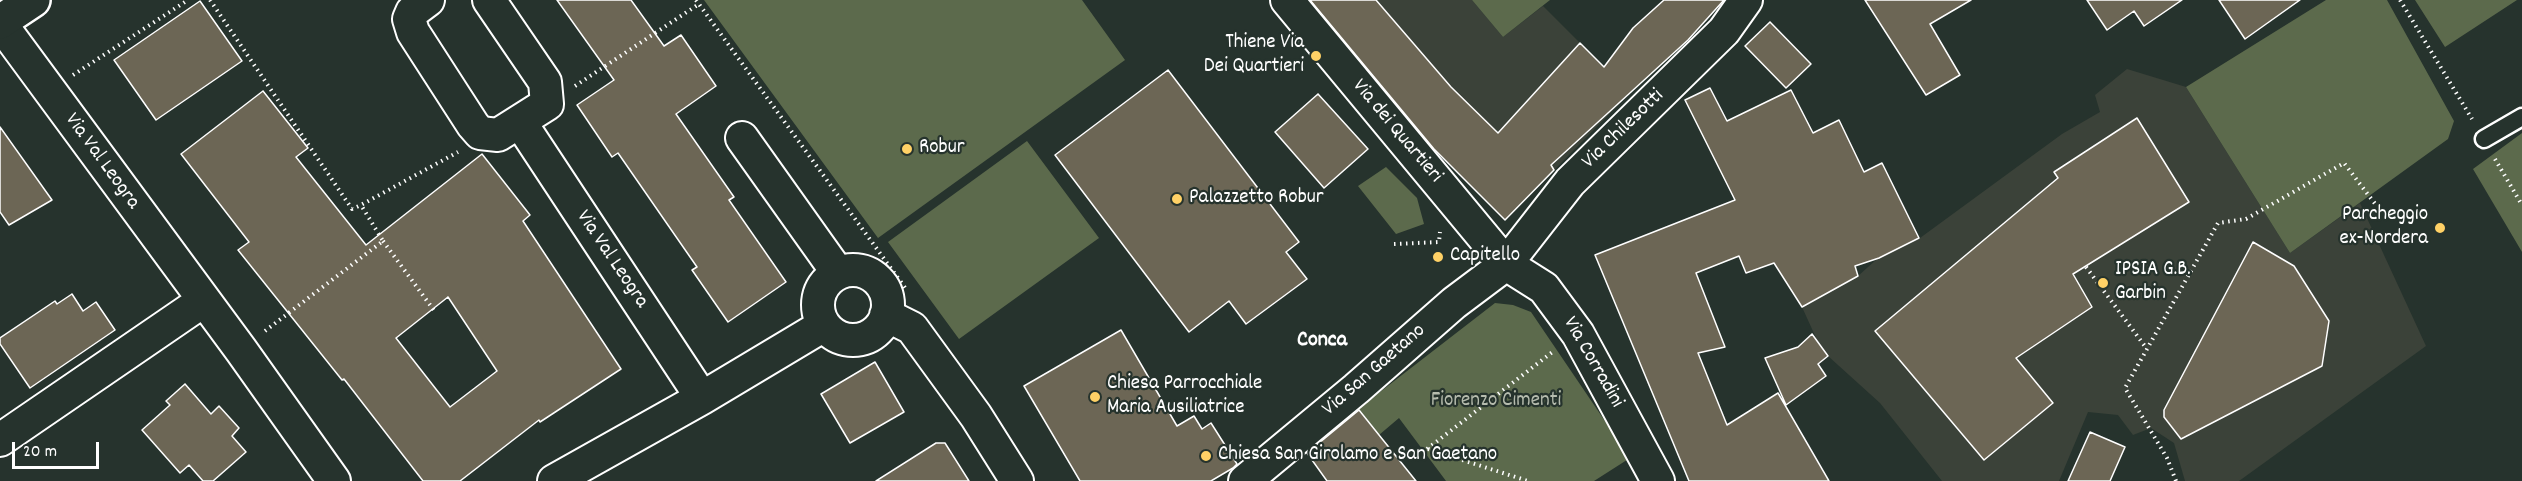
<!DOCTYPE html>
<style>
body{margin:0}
#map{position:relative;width:2522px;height:481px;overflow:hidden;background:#26332d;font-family:Dekko,sans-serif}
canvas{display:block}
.scale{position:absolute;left:12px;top:442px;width:87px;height:27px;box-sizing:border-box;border:3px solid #fff;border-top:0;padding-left:8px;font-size:18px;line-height:21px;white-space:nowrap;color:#fff;-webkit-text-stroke:4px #26332d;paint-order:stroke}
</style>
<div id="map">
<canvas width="2522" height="481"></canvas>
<div class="scale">20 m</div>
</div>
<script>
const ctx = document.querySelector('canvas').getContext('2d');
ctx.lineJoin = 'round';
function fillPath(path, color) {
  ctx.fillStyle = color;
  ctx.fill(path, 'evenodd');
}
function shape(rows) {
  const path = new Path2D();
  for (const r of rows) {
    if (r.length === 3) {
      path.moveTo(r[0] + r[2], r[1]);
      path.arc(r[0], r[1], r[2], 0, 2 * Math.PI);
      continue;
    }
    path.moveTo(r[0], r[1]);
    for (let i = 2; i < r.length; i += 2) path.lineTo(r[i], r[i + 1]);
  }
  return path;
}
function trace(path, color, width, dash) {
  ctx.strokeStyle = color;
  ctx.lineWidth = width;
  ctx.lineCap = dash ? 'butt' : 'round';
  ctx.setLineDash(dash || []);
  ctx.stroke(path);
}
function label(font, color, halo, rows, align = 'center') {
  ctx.font = font + ' Dekko,sans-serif';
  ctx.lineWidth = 4.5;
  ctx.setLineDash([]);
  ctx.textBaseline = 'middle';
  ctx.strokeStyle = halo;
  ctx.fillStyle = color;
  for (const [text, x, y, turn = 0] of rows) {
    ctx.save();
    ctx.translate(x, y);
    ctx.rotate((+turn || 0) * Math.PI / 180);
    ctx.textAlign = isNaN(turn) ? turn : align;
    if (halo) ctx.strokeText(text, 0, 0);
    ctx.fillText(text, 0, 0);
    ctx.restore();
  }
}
fillPath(shape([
 [1305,0,1472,0,1503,37,1543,6,1630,93,1505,220,1411,126],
 [2127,69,2186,87,2290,253,2360,203,2426,346,2239,481,2185,481,2174,443,2151,428,2133,435,2118,415,2088,412,2059,481,1942,481,1880,403,1828,356,1817,340,1802,307,1858,276,1877,259,1920,238,2062,134,2100,112,2095,95]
]), '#3b4239');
fillPath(shape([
 [704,0,1082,0,1125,60,878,238],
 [1472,0,1550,0,1503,37],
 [2326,0,2387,0,2454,121,2448,139,2290,253,2186,87],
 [2415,0,2517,0,2445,47],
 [2522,133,2522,252,2473,169],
 [1027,141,1099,238,959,339,888,242],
 [1386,167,1417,198,1424,224,1396,234,1358,186],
 [1495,303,1513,305,1531,312,1630,458,1594,481,1446,481,1399,418,1379,435,1358,409]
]), '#5c6a4c');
const building = shape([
 [557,0,631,0,664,46,681,35,716,86,676,114,734,197,729,200,786,282,728,322,692,270,697,267,618,153,612,157,577,105,614,80,557,0],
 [1310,0,1376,0,1451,87,1498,133,1580,43,1604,67,1633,28,1664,0,1724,0,1688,40,1551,165,1554,170,1505,220,1434,149,1310,0],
 [1865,0,1971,0,1930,24,1960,75,1926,95,1865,0],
 [2087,0,2182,0,2144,26,2134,11,2107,30,2087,0],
 [2219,0,2300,0,2245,39,2219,0],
 [200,1,242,61,156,120,114,60,200,1],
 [1770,22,1811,64,1786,88,1745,46,1770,22],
 [1168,70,1299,242,1286,252,1307,279,1246,324,1229,301,1189,332,1055,155,1168,70],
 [1710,88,1727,121,1791,90,1813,133,1839,120,1864,172,1882,163,1919,238,1879,258,1855,266,1858,276,1802,307,1774,263,1746,273,1739,256,1696,273,1725,347,1698,353,1727,425,1778,393,1829,481,1689,481,1595,255,1735,200,1685,100,1710,88],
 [263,91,308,148,296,157,366,245,482,154,530,215,523,221,621,369,540,422,539,420,460,481,423,481,344,379,342,380,238,250,249,242,181,154,263,91],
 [448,297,497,371,450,407,396,338,448,297],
 [1318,94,1368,149,1324,188,1275,132,1318,94],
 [2137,118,2189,202,2073,274,2092,307,2016,358,2053,403,1984,460,1875,331,2058,178,2054,172,2137,118],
 [0,127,52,200,9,225,0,212,0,127],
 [2253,242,2294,266,2329,321,2322,366,2181,439,2164,417,2164,410,2253,242],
 [72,294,83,311,96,302,115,330,30,388,0,344,0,338,55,301,57,304,72,294],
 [1121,330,1177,426,1194,416,1202,429,1211,423,1237,464,1233,468,1211,481,1080,481,1024,386,1121,330],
 [1812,334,1828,356,1818,364,1826,376,1786,405,1765,358,1798,347,1812,334],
 [875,362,904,412,850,443,821,394,875,362],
 [185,384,211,414,219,406,239,428,232,436,246,452,213,481,203,481,189,465,180,473,142,430,170,405,166,401,185,384],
 [1359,410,1379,435,1416,481,1327,481,1307,453,1359,410],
 [2090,432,2125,447,2110,481,2068,481,2090,432],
 [936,443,945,443,969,481,876,481,936,443]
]);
fillPath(building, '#6c6655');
trace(building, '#fff', 1.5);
const lane = shape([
 [2484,139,2522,117]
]);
const street = shape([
 [428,0,412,12,409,19,413,32,473,125,480,133,498,135,547,104,545,82,489,0],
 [1287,0,1506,264,1544,288,1578,334,1658,481],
 [0,23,241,350,334,481],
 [520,122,702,398],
 [742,138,838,273],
 [853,305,35],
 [886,315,912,328,976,416,1017,481],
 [0,440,203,301],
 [554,481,702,398,824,325],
 [1245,481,1356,389,1454,303,1506,264,1570,182,1724,31,1746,0]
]);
const secondary = shape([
 [0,22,33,0]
]);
trace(lane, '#fff', 21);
trace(street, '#fff', 36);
trace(secondary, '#fff', 38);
trace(shape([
 [210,0,352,209,361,205],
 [696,0,906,289],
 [2400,0,2472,119],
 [73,75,188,0],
 [575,86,699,4],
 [2495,159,2522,205],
 [383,241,436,313],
 [1394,244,1439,242,1440,232],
 [2086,267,2147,349],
 [874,277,888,265],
 [265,331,383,241,361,205,458,152],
 [1427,449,1555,350],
 [1428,449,1528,481],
 [2176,481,2167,458,2125,388,2218,223,2246,219,2344,163,2376,205]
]), '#fff', 4, [1.5, 4.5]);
trace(lane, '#26332d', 16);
trace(street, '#26332d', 32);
trace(secondary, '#26332d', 33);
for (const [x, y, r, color] of [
 [1316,56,6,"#ffd166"],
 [907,149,6,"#ffd166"],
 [1177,199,6,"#ffd166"],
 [2440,228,6,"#ffd166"],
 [1438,257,6,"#ffd166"],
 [2103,283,6,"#ffd166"],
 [1095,397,6,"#ffd166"],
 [1206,456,6,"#ffd166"]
]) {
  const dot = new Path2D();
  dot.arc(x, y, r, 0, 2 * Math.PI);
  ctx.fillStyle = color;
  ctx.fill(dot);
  trace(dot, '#26332d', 2);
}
label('21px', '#fff', '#26332d', [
 ["Thiene Via",1304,44,"right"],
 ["Dei Quartieri",1304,68,"right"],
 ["Robur",919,149],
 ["Palazzetto Robur",1189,199],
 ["Parcheggio",2428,216,"right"],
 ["ex-Nordera",2428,240,"right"],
 ["Capitello",1450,257],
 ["IPSIA G.B.",2115,271],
 ["Garbin",2115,295],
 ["Chiesa Parrocchiale",1107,385],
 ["Maria Ausiliatrice",1107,409],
 ["Chiesa San Girolamo e San Gaetano",1218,456]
], 'left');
label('21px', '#fff', '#26332d', [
 ["Via Chilesotti",1624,130,-44],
 ["Via dei Quartieri",1396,132,50],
 ["Via Val Leogra",101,162,54],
 ["Via Val Leogra",611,260,56],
 ["Via Corradini",1592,363,60],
 ["Via San Gaetano",1375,371,-41]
]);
label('21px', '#b6bcae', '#26332d', [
 ["Fiorenzo Cimenti",1496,402]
]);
label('bold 22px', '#fff', '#26332d', [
 ["Conca",1322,342]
]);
</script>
